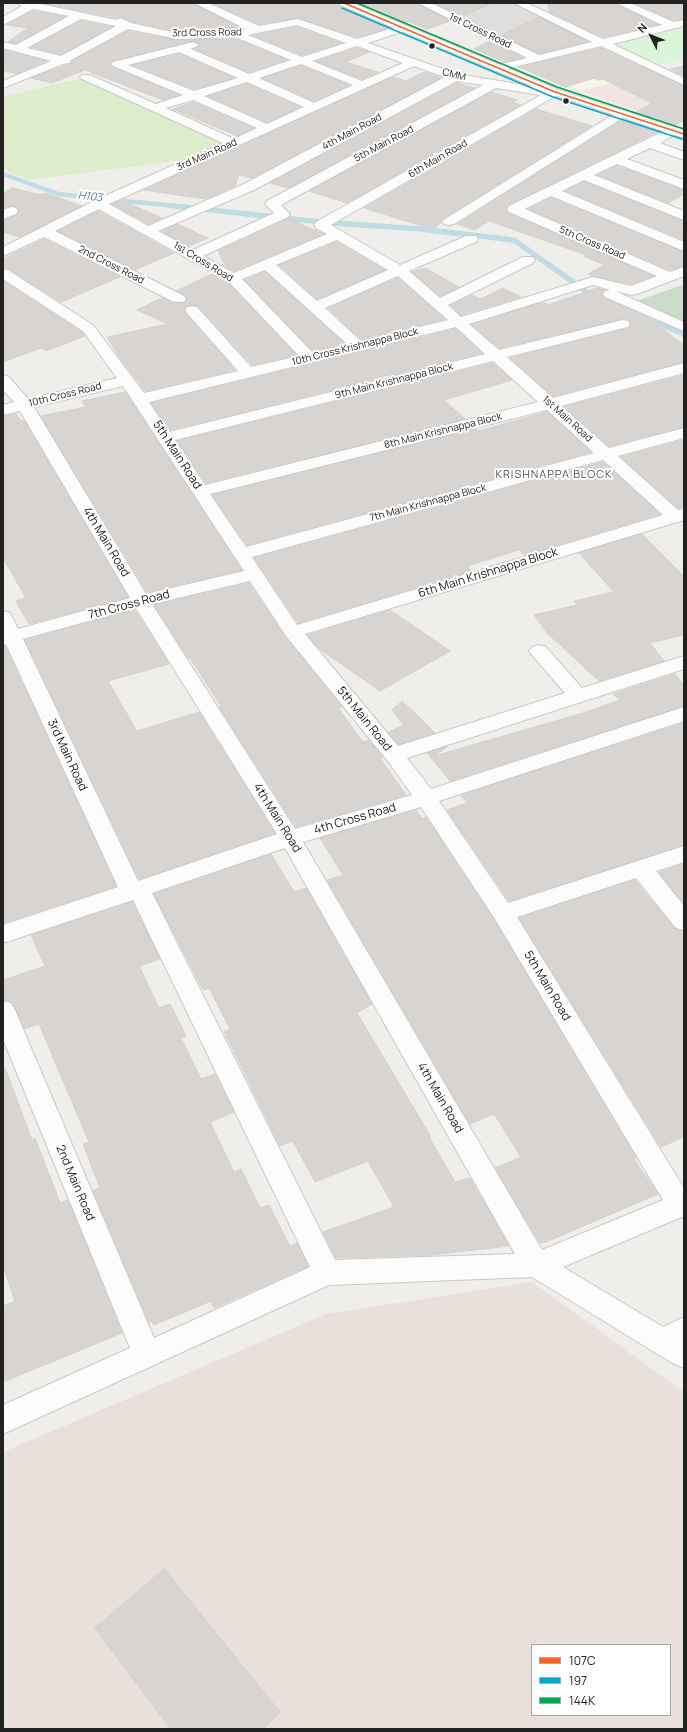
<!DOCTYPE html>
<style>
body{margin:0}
#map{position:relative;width:687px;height:1732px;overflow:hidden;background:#f0eeeb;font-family:Manrope,sans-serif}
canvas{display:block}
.frame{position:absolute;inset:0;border:4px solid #222;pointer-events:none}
.legend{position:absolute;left:531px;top:1644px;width:140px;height:72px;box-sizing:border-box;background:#fff;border:1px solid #a7a7a7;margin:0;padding:5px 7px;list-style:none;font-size:12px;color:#222}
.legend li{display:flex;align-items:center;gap:8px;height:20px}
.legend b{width:20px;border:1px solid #a7a7a7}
.north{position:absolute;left:631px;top:16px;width:40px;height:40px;-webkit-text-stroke:3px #fff;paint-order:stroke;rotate:312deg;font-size:11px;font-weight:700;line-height:16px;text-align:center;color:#222}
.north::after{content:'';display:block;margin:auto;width:14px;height:18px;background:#222;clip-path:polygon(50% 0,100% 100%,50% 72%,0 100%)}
</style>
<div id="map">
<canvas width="687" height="1732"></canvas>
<div class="frame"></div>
<ul class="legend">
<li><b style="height:5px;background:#f26522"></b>107C</li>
<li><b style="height:5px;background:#00a9ce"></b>197</li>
<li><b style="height:5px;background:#00a651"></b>144K</li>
</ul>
<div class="north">N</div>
</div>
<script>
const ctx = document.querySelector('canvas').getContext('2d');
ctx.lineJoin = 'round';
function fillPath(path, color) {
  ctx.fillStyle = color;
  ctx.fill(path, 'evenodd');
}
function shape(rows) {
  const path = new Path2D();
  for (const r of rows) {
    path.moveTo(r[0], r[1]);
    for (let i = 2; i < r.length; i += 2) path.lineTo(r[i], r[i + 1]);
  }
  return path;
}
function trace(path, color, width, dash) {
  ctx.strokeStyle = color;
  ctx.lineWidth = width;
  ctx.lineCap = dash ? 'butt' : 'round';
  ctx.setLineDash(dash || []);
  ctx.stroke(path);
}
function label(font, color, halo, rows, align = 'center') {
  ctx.font = font + ' Manrope,sans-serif';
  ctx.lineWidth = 4;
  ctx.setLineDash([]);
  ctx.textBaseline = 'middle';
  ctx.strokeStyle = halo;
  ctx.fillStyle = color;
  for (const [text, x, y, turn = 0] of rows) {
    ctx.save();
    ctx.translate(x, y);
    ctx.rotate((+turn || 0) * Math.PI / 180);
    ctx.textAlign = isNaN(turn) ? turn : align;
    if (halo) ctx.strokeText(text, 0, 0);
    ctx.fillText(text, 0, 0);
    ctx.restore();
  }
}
fillPath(shape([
 [429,3,516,3,595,42,537,56]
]), '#dfdedc');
fillPath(shape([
 [657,71,684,84,684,124,679,125,582,91]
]), '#f1e3e1');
fillPath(shape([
 [605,46,657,71,582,91,514,67]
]), '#f8f7e8');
fillPath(shape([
 [532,1282,684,1392,684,1729,3,1729,3,1452,326,1314],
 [532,1645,670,1645,670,1715,532,1715]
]), '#eae0db');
fillPath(shape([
 [86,77,228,143,190,159,29,180,3,169,3,97]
]), '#ddeccb');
fillPath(shape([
 [684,284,684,326,632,303]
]), '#cadbca');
fillPath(shape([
 [684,26,684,59,657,66,612,44]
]), '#daf5da');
trace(shape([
 [3,174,58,194,184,207]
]), '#bfdbe3', 4.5);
trace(shape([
 [174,206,321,222,420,229,514,240,594,297],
 [643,318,684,334]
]), '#bfdbe3', 5.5);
const building = shape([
 [43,3,193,3,240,28,177,31,132,22,122,17,116,18,43,3],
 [212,3,338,3,339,6,390,28,357,37,298,18,259,24,212,3],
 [357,3,417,3,450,21,427,29,408,21,404,23,357,3],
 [434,3,491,3,491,4,461,16,434,3],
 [547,3,615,3,658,25,603,37,550,12,547,3],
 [634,3,684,3,684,19,674,20,634,3],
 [33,11,65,17,16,43,8,42,28,28,7,25,33,11],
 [539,17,588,42,539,53,502,35,539,17],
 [81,21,112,27,61,54,31,47,81,21],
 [297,27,341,43,302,55,253,35,297,27],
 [128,31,177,40,235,39,287,60,249,72,195,49,200,44,193,41,113,61,110,63,112,67,179,95,163,100,85,70,52,83,31,78,70,64,72,61,128,31],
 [490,41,523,58,505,62,474,49,490,41],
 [357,48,369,52,345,62,378,72,362,79,316,61,357,48],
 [601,48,684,86,684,120,675,125,635,113,652,103,603,79,597,80,594,78,565,87,519,67,601,48],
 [3,50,46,61,16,74,3,70,3,50],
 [179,54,234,78,194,89,133,65,179,54],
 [301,66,349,85,314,101,263,78,301,66],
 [684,66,684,76,670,69,684,66],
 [424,72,441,78,252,178,239,175,235,186,205,199,144,190,393,77,406,81,424,72],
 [457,83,475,88,288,188,270,183,457,83],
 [247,84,300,107,267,122,208,96,247,84],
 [491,92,517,100,512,102,521,105,347,203,309,191,491,92],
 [193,102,253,128,237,136,173,109,193,102],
 [536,109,592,126,441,220,441,223,432,229,364,208,536,109],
 [623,119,659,131,508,205,506,210,508,213,653,276,631,284,592,276,588,274,604,265,584,256,586,255,489,221,475,230,457,224,623,119],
 [617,166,684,190,684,194,668,203,598,175,617,166],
 [584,182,684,221,684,240,566,191,584,182],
 [12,188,41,195,45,193,82,206,20,237,3,232,3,220,17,215,19,212,16,207,10,206,3,208,3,194,12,188],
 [551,198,684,252,684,266,670,270,529,209,551,198],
 [121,200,162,218,148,224,112,204,121,200],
 [99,211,174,253,135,270,58,231,99,211],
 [288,219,324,234,234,271,226,267,218,251,288,219],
 [177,224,208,238,189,246,161,231,177,224],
 [44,239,120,277,61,302,9,269,3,268,3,259,44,239],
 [337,242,385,270,317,299,279,265,337,242],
 [425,268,459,287,440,296,412,272,425,268],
 [265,272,344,343,313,351,245,280,265,272],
 [212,274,227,282,296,355,252,365,198,306,187,306,184,309,186,314,235,370,145,391,120,358,107,337,168,324,137,310,162,298,173,303,184,304,187,298,176,291,212,274],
 [398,278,445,319,361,339,328,308,398,278],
 [3,281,82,332,85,336,46,351,41,348,3,362,3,281],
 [503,288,521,297,461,315,451,305,472,295,480,299,503,288],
 [597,288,604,290,602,295,604,298,642,314,684,345,684,362,553,396,510,358,628,328,631,325,629,320,623,319,499,348,472,325,536,304,545,303,548,305,597,288],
 [456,329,482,353,170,430,151,403,456,329],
 [493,363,512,380,444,400,465,419,206,483,177,441,493,363],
 [684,375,684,427,609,446,564,407,684,375],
 [125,392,156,439,242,570,147,592,41,416,86,407,82,401,125,392],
 [547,412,591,452,247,545,212,495,476,429,478,431,547,412],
 [16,414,21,421,24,420,128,597,29,624,16,601,26,598,3,558,3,416,16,414],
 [684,440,684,508,678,508,621,457,684,440],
 [603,462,660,514,524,555,519,550,467,566,471,571,298,623,254,558,603,462],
 [642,534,684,576,684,635,650,643,664,661,599,681,548,634,534,615,577,605,574,601,614,592,579,553,642,534],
 [249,583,285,637,342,707,338,708,363,742,369,740,383,757,380,758,406,795,296,827,219,707,221,706,190,658,188,658,154,605,249,583],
 [135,610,169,664,108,681,137,731,199,712,275,833,139,879,25,640,135,610],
 [390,610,450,651,380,691,317,647,308,635,390,610],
 [3,646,5,646,116,886,3,923,3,646],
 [675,674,684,685,684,706,450,781,427,753,448,746,434,756,583,713,620,700,613,694,675,674],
 [402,701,420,718,435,733,399,744,388,732,404,725,392,710,402,701],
 [684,723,684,845,509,901,447,810,467,803,461,795,684,723],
 [416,810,422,819,426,817,494,920,636,1158,634,1159,658,1194,546,1242,540,1243,495,1168,521,1157,494,1114,470,1124,327,880,343,875,320,838,416,810],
 [271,854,294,892,306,888,372,1004,357,1013,431,1137,429,1137,455,1182,470,1178,509,1246,431,1255,336,1258,323,1232,394,1207,368,1161,315,1182,293,1141,280,1146,224,1031,230,1029,209,988,203,990,154,894,271,854],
 [684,864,684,904,659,872,684,864],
 [635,880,675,929,684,931,684,1137,661,1147,519,918,635,880],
 [132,902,160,959,139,966,159,1008,170,1004,186,1036,181,1038,201,1079,215,1074,234,1112,210,1122,234,1172,241,1169,260,1208,269,1205,290,1246,297,1243,308,1266,214,1308,211,1301,154,1325,152,1321,149,1322,93,1190,100,1188,83,1144,89,1142,39,1024,25,1029,12,1002,3,1000,3,980,45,966,31,935,132,902],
 [3,1068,5,1068,32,1140,35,1138,60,1203,68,1200,122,1333,3,1382,3,1306,15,1301,3,1266,3,1068],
 [164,1569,280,1712,263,1729,171,1729,95,1628,164,1569]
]);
fillPath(building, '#d7d4d2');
trace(building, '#d3d0cc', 1);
const minor = shape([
 [16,3,36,3,116,20,121,18,131,23,177,33,246,29,194,3,208,3,259,26,298,19,357,39,403,25,408,28,407,30,368,43,457,74,542,88,559,90,561,92,559,94,331,225,400,265,466,236,476,236,478,239,476,242,409,271,440,298,523,257,533,257,535,260,533,263,448,305,461,317,593,277,631,286,657,276,509,212,507,209,509,206,670,128,678,128,680,131,660,143,684,152,684,160,650,148,627,159,684,180,684,189,617,164,594,175,684,211,684,220,584,180,562,191,684,242,684,251,551,196,525,209,670,272,684,267,684,276,637,294,632,295,615,291,684,322,684,331,605,297,603,294,605,291,610,290,593,285,469,324,499,350,623,320,628,321,630,324,628,327,507,357,553,398,684,363,684,373,561,406,609,448,684,428,684,438,618,456,678,510,684,509,684,520,305,634,398,746,565,693,532,655,529,651,532,647,539,645,546,647,582,688,684,656,684,669,407,758,431,789,684,707,684,721,439,801,508,903,684,846,684,862,656,871,684,906,684,930,676,928,636,878,517,917,684,1188,684,1216,563,1267,663,1327,684,1317,684,1368,674,1364,532,1277,329,1285,3,1434,3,1405,130,1348,3,1039,3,1001,11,1003,15,1010,154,1338,310,1267,133,900,3,943,3,925,118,887,6,644,3,645,3,611,10,613,18,629,130,598,20,411,3,415,3,405,14,402,3,390,3,375,9,377,28,399,117,378,83,331,3,279,3,269,8,270,93,325,144,393,238,371,187,313,185,310,187,307,192,306,197,307,251,367,299,356,228,281,99,209,55,231,184,296,186,299,184,302,174,302,44,237,3,256,3,247,98,199,223,143,82,79,80,77,82,75,90,75,156,104,183,95,113,66,111,64,113,62,193,42,199,45,191,49,249,74,291,60,235,37,177,39,128,29,71,60,70,63,63,64,3,88,3,81,51,61,3,48,3,42,16,45,69,16,33,9,3,25,3,17,22,6,16,3],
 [81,19,116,26,61,56,27,48,81,19],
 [297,25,346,43,302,57,248,35,297,25],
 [357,46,403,63,362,81,312,61,357,46],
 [179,52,238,78,194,91,128,65,179,52],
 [301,64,353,85,314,103,259,78,301,64],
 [414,66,445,77,244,184,148,226,109,204,414,66],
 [457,81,483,85,267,201,265,204,274,213,193,250,158,231,254,190,457,81],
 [247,82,304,107,267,124,204,96,247,82],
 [496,88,541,95,316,222,314,225,316,228,327,234,234,273,203,256,288,217,290,214,281,205,496,88],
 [193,100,257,128,234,139,166,108,193,100],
 [337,240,388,270,317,301,276,265,337,240],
 [265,270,347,344,313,353,242,279,265,270],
 [398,276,448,320,361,341,325,308,398,276],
 [456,327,485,354,169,432,149,402,456,327],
 [493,361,538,402,205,485,175,440,493,361],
 [123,386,157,438,244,571,146,594,34,407,123,386],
 [547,410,594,453,246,547,210,494,547,410],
 [603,460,663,515,297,625,252,557,603,460],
 [250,581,286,636,387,760,412,795,295,829,152,604,250,581],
 [136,608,277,834,138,881,23,639,136,608],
 [421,807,495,919,663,1200,542,1250,303,842,421,807],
 [285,848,515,1254,335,1260,152,893,285,848],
 [418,3,431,3,539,55,592,42,514,3,527,3,603,39,662,25,616,3,630,3,674,22,684,20,684,26,613,44,684,78,684,85,601,46,498,71,494,70,492,68,494,66,527,58,418,3],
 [622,109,628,113,626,116,454,224,449,225,444,224,442,221,622,109],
 [11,207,16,208,18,211,16,214,3,219,3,210,11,207]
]);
const tertiary = shape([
 [339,3,353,3,559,90,684,130,684,138,551,94,340,5,339,3]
]);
trace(minor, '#c9c8c7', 2);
trace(tertiary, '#c9c8c7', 2);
fillPath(minor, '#fdfcfc');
fillPath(tertiary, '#fdfcfc');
trace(shape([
 [344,3,555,92,684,134]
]), '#f26522', 1.5);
trace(shape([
 [342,8,553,97,682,139]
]), '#00a9ce', 1.5);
trace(shape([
 [357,3,557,87,684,129]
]), '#00a651', 1.5);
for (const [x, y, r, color] of [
 [432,46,3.5,"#222"],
 [566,101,3.5,"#222"]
]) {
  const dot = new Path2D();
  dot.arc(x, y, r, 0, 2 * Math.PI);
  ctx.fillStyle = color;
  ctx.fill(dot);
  trace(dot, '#fff', 1.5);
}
label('10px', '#222', '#fff', [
 ["1st Cross Road",480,31,26],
 ["3rd Cross Road",207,33,-1],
 ["CMM",454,75,14],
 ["4th Main Road",352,132,-28],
 ["5th Main Road",384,144,-28],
 ["3rd Main Road",207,155,-24],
 ["6th Main Road",438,159,-30],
 ["5th Cross Road",592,243,23],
 ["1st Cross Road",203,262,31],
 ["2nd Cross Road",111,265,27],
 ["10th Cross Krishnappa Block",355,347,-14],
 ["9th Main Krishnappa Block",394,381,-14],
 ["10th Cross Road",65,395,-14],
 ["1st Main Road",567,419,42],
 ["8th Main Krishnappa Block",443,431,-14],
 ["7th Main Krishnappa Block",428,503,-15]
]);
label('italic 11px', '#4a7aab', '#fff', [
 ["H103",90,197,6]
]);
ctx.letterSpacing = '1px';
label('11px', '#555', '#fff', [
 ["KRISHNAPPA BLOCK",554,475]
]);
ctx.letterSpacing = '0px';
label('12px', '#222', '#fff', [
 ["5th Main Road",177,455,57],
 ["4th Main Road",106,542,59],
 ["6th Main Krishnappa Block",488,573,-17],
 ["7th Cross Road",129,605,-15],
 ["5th Main Road",364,719,51],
 ["3rd Main Road",67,755,65],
 ["4th Main Road",277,818,58],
 ["4th Cross Road",355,819,-16],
 ["5th Main Road",547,986,59],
 ["4th Main Road",440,1098,60],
 ["2nd Main Road",75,1183,67]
]);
</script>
